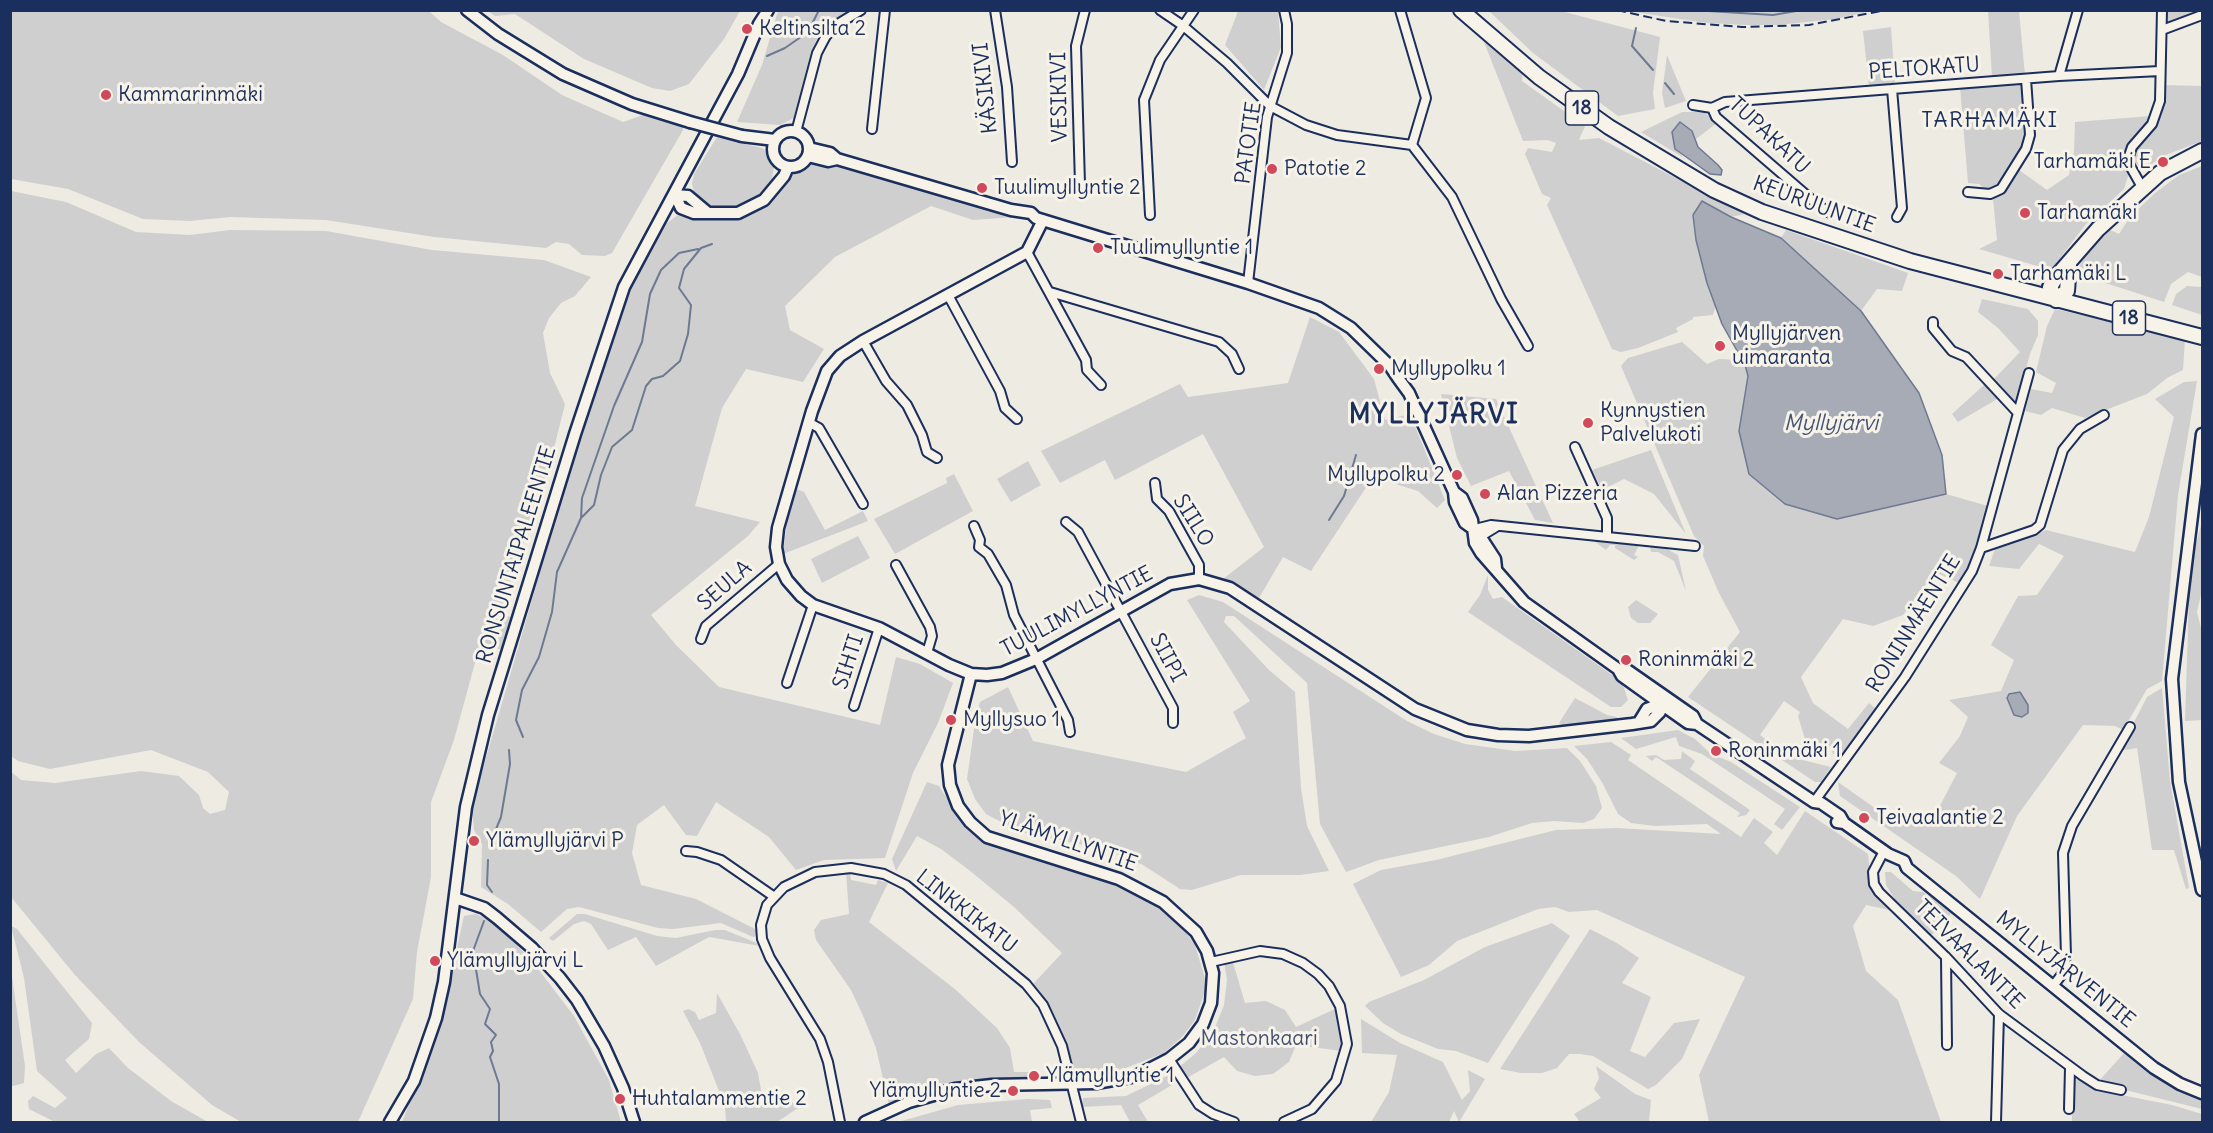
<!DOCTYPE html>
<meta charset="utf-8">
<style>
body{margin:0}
#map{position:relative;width:2213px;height:1133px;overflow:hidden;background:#eeebe2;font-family:Delius,sans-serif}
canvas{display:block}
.frame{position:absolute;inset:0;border:12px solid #1b2f5e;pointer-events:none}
</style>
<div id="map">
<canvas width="2213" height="1133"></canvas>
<div class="frame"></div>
</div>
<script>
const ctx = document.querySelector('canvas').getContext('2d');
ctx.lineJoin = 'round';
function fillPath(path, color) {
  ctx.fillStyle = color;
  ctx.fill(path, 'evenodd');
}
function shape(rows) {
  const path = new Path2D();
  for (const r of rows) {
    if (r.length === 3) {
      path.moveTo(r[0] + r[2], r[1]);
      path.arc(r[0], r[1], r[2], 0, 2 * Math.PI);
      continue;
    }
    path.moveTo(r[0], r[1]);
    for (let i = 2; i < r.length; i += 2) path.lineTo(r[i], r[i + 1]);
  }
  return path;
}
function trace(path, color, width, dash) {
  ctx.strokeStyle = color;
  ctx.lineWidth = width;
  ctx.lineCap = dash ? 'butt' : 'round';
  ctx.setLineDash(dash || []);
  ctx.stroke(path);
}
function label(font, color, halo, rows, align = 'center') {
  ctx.font = font + ' Delius,sans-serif';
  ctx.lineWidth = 6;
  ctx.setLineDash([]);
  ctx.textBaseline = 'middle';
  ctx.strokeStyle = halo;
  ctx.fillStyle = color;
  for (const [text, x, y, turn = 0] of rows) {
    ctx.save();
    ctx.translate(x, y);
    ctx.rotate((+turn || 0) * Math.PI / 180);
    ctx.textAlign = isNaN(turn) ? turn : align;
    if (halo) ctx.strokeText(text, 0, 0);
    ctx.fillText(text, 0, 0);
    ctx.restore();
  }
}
fillPath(shape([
 [10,11,429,11,441,22,503,55,562,95,623,122,646,114,682,125,683,130,612,253,605,256,582,255,569,244,556,242,546,248,434,237,326,220,230,217,190,221,143,219,68,189,11,179],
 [488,11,740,11,724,39,689,84,670,91,652,88,584,59,515,14,495,16],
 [778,11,848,11,819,35,811,51,794,118,780,125,737,122,762,65],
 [1238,11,1278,11,1281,47,1264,90,1225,45],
 [1489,11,1561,11,1660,37,1653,93,1655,109,1618,116,1533,53],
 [1627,11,1871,10,1871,11,1835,19,1778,25,1745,25,1707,23],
 [1988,11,2019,11,2025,75,1992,77],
 [2166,11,2195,11,2196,16,2166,25],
 [1891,27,1895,86,1869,87,1863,31],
 [1482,37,1523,71,1522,81,1585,126,1579,140,1599,138,1745,214,1731,217,1702,201,1696,240,1707,283,1716,305,1713,315,1693,317,1693,319,1676,328,1678,332,1638,348,1621,352,1612,349,1547,205,1551,198,1542,194,1525,154,1528,148,1552,152,1556,143,1548,140,1523,141],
 [1667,55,1686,101,1665,108,1662,93],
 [2014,83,2021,85,2023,91,2025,134,2022,147,1999,185,1994,190,1986,190,1979,184,1968,183,1960,87],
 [2164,85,2202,86,2202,141,2163,156,2144,170,2135,163,2134,155,2137,148,2156,127,2164,102],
 [1682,112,1704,112,1717,123,1696,139,1692,131,1675,149,1684,158,1641,132],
 [2151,116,2125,151,2124,158,2129,173,2124,189,2086,224,2051,270,1979,249,1997,240,1993,198,2003,193,2019,170,2047,190,2069,175,2074,152,2075,122],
 [717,137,762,148,768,152,774,166,771,187,761,196,737,209,713,208,703,204,695,195,692,184,694,174],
 [807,163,828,164,1013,217,973,220,931,206,835,257,785,306,790,330,824,349,803,382,746,369,722,408,695,506,760,522,748,536,651,615,676,645,719,687,880,725,896,657,920,664,953,683,938,723,913,773,885,858,824,860,796,870,769,837,716,802,697,836,686,835,664,805,637,825,632,853,641,885,696,899,757,930,756,936,753,937,721,923,673,929,658,928,579,907,567,909,541,932,508,904,481,887,482,844,474,830,472,806,580,435,629,290,667,223,678,215,742,219,765,206,791,173],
 [2202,166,2202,277,2188,272,2171,284,2164,302,2081,275,2078,271,2081,263,2091,249,2110,230,2119,234,2130,217,2155,193,2179,175],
 [11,191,66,202,136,232,190,235,230,230,326,231,432,250,544,260,591,277,575,296,561,303,549,318,543,333,550,373,565,404,551,460,500,614,511,617,501,649,479,648,454,740,431,802,431,877,417,952,413,999,358,1122,241,1122,212,1105,139,1042,75,975,11,897,11,772,21,780,55,783,141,771,179,776,199,795,203,808,210,814,225,810,229,792,208,772,151,750,50,769,18,761,11,756],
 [1786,230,1908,273,1902,291,1877,289,1861,311,1781,238],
 [2187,286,2202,287,2202,315,2172,305,2176,294],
 [1982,299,2028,309,2038,321,2038,335,2030,354,2018,399,2013,402,1993,380,2020,352,1998,328,1978,312],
 [2055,309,2185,339,2183,370,2167,378,2147,394,2085,418,2052,408,2041,415,2025,411,2031,389,2052,393,2056,383,2036,372,2047,326],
 [1310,317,1339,332,1374,379,1385,420,1410,414,1445,500,1437,508,1418,491,1373,477,1311,571,1283,557,1259,598,1223,579,1264,547,1203,434,1115,480,1105,460,1060,483,1041,451,1180,384,1188,397,1288,383],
 [1682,342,1707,364,1719,359,1742,360,1748,376,1739,431,1837,519,1946,494,1988,506,1972,564,1959,583,1935,572,1903,615,1873,626,1843,619,1801,677,1813,703,1848,729,1869,703,1876,709,1842,756,1833,754,1831,747,1812,742,1811,747,1807,746,1798,716,1800,712,1784,701,1760,735,1790,757,1831,767,1821,782,1815,782,1688,697,1740,632,1719,593,1703,556,1704,546,1694,536,1621,366,1628,358],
 [2197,381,2178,495,2162,681,2147,689,2123,730,2115,726,2083,725,2017,816,1980,899,1956,876,1840,796,1838,782,1899,825,1932,821,1957,773,1939,763,1960,736,1968,717,1949,700,2001,691,2014,660,1991,645,2018,596,2037,595,2064,556,2039,544,2019,569,1989,566,1995,549,2046,530,2135,552,2149,517,2174,417,2155,399,2184,382],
 [1985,384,1999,398,1958,422,1952,414],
 [1441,394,1496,399,1553,523,1535,520,1509,471,1471,486,1457,458],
 [1651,450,1686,534,1654,494,1624,479,1602,490,1592,470],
 [1028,461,1041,485,1011,502,997,479],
 [954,474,973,511,895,554,874,519,947,483,946,478],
 [796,489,804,492,825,530,863,511,868,521,783,554,787,521],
 [2202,522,2202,590,2197,612,2202,633,2202,720,2185,721,2190,566],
 [858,536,870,558,822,583,811,559],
 [1594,541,1639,545,1634,555,1638,557,1634,560,1615,548,1615,545,1610,545,1606,550],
 [1650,546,1665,548,1678,555,1686,591,1674,561,1658,552,1651,552],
 [1488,575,1488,590,1493,599,1502,597,1622,682,1628,700,1621,707,1611,707,1468,612,1480,595],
 [1199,595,1223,602,1407,721,1434,734,1465,744,1515,751,1567,748,1580,761,1596,786,1602,808,1594,819,1583,823,1554,821,1532,823,1489,837,1379,860,1346,872,1320,824,1307,683,1234,616,1226,616,1224,622,1269,670,1295,692,1301,788,1307,826,1329,871,1300,875,1241,875,1192,890,1180,889,1143,865,1104,849,1020,832,986,814,975,799,967,779,975,722,980,702,1008,687,1033,741,1186,772,1246,738,1233,712,1250,701,1187,600],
 [1636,600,1658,614,1650,623,1638,623,1631,618,1628,607],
 [2162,688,2170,781,2189,888,2186,889,2174,850,2152,850,2137,748,2119,751,2147,697],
 [1575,698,1607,715,1617,717,1617,720,1564,727,1559,723],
 [1678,730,1695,739,1711,754,1731,762,1800,807,1782,830,1774,824,1785,809,1702,754,1679,746,1676,737,1636,749,1621,738],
 [1611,742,1631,755,1628,760,1741,837,1754,818,1773,832,1764,843,1777,855,1805,811,1868,854,1871,886,1877,896,1894,911,1866,905,1853,926,1866,971,1898,1000,1941,1122,1709,1122,1699,1075,1745,977,1597,910,1569,912,1555,907,1538,909,1457,941,1429,965,1401,977,1353,884,1381,870,1436,860,1556,830,1617,828,1721,834,1707,824,1655,826,1631,823,1618,814,1603,784,1587,759,1574,746],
 [1682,751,1695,761,1690,769,1750,810,1746,815,1737,817,1740,813,1656,757,1652,761,1646,756,1656,755,1664,760,1681,759],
 [927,782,939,786,965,827,985,842,1118,884,1163,908,1177,921,1195,945,1207,985,1195,1020,1182,1037,1164,1053,1118,1071,1092,1074,1072,1067,1057,1022,1033,984,1062,953,1014,907,969,870,941,849,917,836,896,871,892,859],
 [846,872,850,872,851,880,876,885,878,880,888,883,869,922,956,990,997,1028,1010,1048,1014,1072,1029,1072,1029,1078,956,1084,924,1091,889,1105,876,1048,864,1018,851,990,816,940,814,930,821,920,849,914],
 [1885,872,1891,872,1913,891,1923,892,1954,910,1930,937,1897,903,1886,885],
 [476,914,495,923,532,961,574,1016,609,1080,621,1122,402,1122,439,1029,464,916],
 [577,914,585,914,657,936,676,938,715,930,725,930,759,944,760,946,709,937,656,966,636,937,608,950,591,924,584,921,574,924,553,941,549,938],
 [1552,923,1570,936,1488,1063,1456,1051,1438,1049,1401,1034,1383,1023,1365,1006,1369,1002,1424,980,1485,947],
 [11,926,17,929,92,1023,89,1039,65,1060,76,1073,96,1054,109,1048,128,1068,171,1101,208,1122,55,1122,29,1109,28,1101,33,1096,55,1108,67,1098,37,1071,24,978],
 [1590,929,1617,943,1639,958,1622,983,1651,997,1630,1051,1645,1057,1674,1023,1700,1019,1682,1059,1656,1085,1648,1089,1593,1056,1580,1054,1569,1054,1557,1068,1542,1073,1521,1073,1500,1069],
 [1232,959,1245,1003,1266,1001,1285,1010,1296,1027,1337,1008,1343,1033,1342,1051,1296,1045,1289,1062,1273,1074,1255,1076,1237,1071,1224,1057,1185,1079,1178,1068,1196,1053,1214,1030,1224,1005,1227,980,1224,962],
 [11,970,25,1066,24,1083,13,1086,10,1085],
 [717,993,741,1036,758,1073,763,1101,788,1098,798,1108,777,1122,726,1122,725,1106,700,1043,683,1011,688,1009,695,1012,699,1020,716,1013],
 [1361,1019,1400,1043,1443,1062,1462,1100,1470,1091,1468,1070,1485,1079,1459,1122,1454,1111,1449,1122,1371,1122,1389,1092,1397,1055,1362,1053],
 [2126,1051,2174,1088,2202,1099,2202,1109,2097,1083],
 [1596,1066,1635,1094,1651,1100,1649,1122,1580,1122,1574,1114,1601,1098,1594,1089,1599,1078],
 [1169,1075,1172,1085,1138,1105,1148,1122,1130,1122,1121,1105,1081,1107,1083,1098,1126,1096],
 [2078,1078,2096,1090,2172,1105,2202,1114,2202,1122,2072,1122,2072,1082],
 [1027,1099,1050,1100,1052,1108,1030,1110,1032,1122,898,1122,958,1105]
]), '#cfcfcf');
const water = shape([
 [1680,122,1692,131,1698,147,1718,165,1722,170,1721,175,1710,174,1675,149,1672,132,1680,122],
 [1702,201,1731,217,1781,238,1861,311,1919,393,1942,455,1946,494,1837,519,1785,504,1749,474,1739,431,1748,376,1745,365,1722,324,1707,283,1696,240,1693,215,1702,201],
 [2020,692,2028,705,2028,713,2022,717,2014,715,2007,698,2009,694,2020,692]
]);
fillPath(water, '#a6abb5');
trace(water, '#6e7992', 1.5);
trace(shape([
 [1692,10,1773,15,1802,10],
 [1636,28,1632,46,1653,70],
 [767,56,785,48,808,32,819,10],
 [1665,83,1674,94],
 [581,518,582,498,614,406,642,342,650,294,661,270,679,253,698,249],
 [1329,520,1344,496,1356,455],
 [523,737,516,720,522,690,539,657,552,612,557,572,581,518,594,505,601,475,612,447,632,430,646,386,652,379,663,376,680,361,688,334,691,305,679,288,684,269,701,248,712,244],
 [489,840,494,834,501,817,510,764,509,750],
 [488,860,487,885,492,892],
 [484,921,473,951,480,994,490,1009,485,1024,496,1035,491,1042,493,1051,490,1057,499,1084,499,1122]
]), '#6e7992', 2);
const street = shape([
 [995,10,1007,87,1012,162],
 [1160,10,1182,25,1227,63,1270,106,1306,125,1337,135,1412,145],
 [1400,10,1426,98,1412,145],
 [2162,30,2202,15],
 [2059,76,2078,10],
 [1892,89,1902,208,1897,217],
 [1693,105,1712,108,1725,102,2059,76,2160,71],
 [1712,108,1716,117,1818,205,1830,213],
 [872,129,885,10],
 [796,132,817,53,826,36,838,24,861,10],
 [1412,145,1452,197,1501,299,1528,346],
 [1080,184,1076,46,1085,10],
 [2142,187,2129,164,2129,156,2132,147,2152,124,2160,101,2162,10],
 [1968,192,1990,194,2001,189,2026,149,2030,135,2026,79],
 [1150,215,1144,100,1160,60,1194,10],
 [1027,252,1086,360,1087,370,1101,385],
 [1248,283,1267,117,1287,53,1287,24,1284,10],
 [1050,292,1219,342,1232,354,1239,369],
 [948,295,1000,391,1005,408,1017,419],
 [863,341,886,381,907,405,922,435,927,452,937,458],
 [2018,413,2029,373],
 [808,422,819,428,863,504],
 [1575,447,1607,518,1607,536],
 [1155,483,1157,499,1169,511,1199,565,1199,579],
 [1066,522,1078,532,1173,708,1173,723],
 [974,526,980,540,979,547,988,554,1006,585,1014,615,1068,720,1070,732],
 [1475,535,1479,528,1491,525,1695,546],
 [1476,535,1483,535,1496,527],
 [1981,548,2034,530,2040,525,2063,450,2080,429,2104,415],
 [896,565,930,627,932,636,927,653],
 [701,639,706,626,779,564],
 [787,683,813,605],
 [854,706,879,628],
 [1814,802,1905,677,1972,571,1981,548,2018,413,1966,357,1952,351,1933,328,1933,322],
 [686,851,697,852,721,860,773,896],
 [1884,851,1873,872,1874,884,1879,892,1946,957,1999,1014,2083,1076,2097,1085,2121,1090],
 [1946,957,1947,1045],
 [1211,962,1260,951,1283,954,1303,963,1318,974,1329,986,1340,1006,1347,1044,1336,1081,1312,1109,1284,1122],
 [2053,986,2063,973,2066,956,2063,853,2072,826,2130,727],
 [1169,1059,1199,1105,1213,1114,1234,1122],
 [2069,1109,2070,1068],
 [840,1122,828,1062,820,1039,770,958,762,939,761,925,767,905,784,887,815,872,851,868,884,874,906,885,1026,984,1043,1005,1062,1046,1081,1122],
 [1996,1122,1999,1014]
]);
const secondary = shape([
 [467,10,498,34,563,74,632,104,690,122],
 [791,149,18],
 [742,136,775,140],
 [809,148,830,153,837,159],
 [808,156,828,161,837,159,1011,210,1031,213,1036,218,1248,283,1319,308,1351,328,1390,366,1398,378,1409,393,1454,492,1455,502,1465,523,1472,528],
 [675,195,681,208,694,213,738,213,764,200,784,176,788,167],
 [675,195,688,196,707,212],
 [1043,220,1027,252,863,341,840,356,827,371,812,411,778,528,776,547,779,564,787,580,801,596,813,605,879,628,949,665,971,674,987,675,1002,673,1036,659,1170,584,1199,579,1230,588,1415,709,1467,730,1498,735,1529,736,1632,724,1651,721,1660,712,1661,704],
 [2202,434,2172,679,2179,782,2202,890],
 [1454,492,1462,498,1472,520,1475,543,1481,553,1524,602,1618,669,1622,676,1661,704,1688,723,1697,724,1814,802,1821,803,1840,816,1844,823],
 [1475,535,1482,539,1495,559,1496,568],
 [1618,669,1627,670,1693,716,1697,724],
 [1639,722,1647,709,1663,703],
 [1837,822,1844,823,1888,854,1904,861,1907,868,2154,1068,2180,1084,2202,1093],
 [455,898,484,908,497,918,532,948,560,978,577,1000,604,1046,623,1088,634,1122],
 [390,1122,414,1081,436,1018,444,982,466,807,488,715,575,434,624,287,738,74,759,24,768,10],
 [865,1122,909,1102,955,1089,992,1085,1096,1083,1136,1076,1169,1059,1189,1043,1203,1024,1211,1003,1213,973,1207,951,1196,932,1163,902,1119,879,987,837,970,822,958,806,950,785,948,765,971,674]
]);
const highway = shape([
 [1461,10,1539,77,1609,127,1714,190,1762,212,1910,261,2202,337],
 [2056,300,2050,287,2056,277,2098,229,2160,173,2202,151],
 [2056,300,2067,291,2069,264]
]);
trace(street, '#1b2f5e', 12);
trace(secondary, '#1b2f5e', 15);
trace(highway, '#1b2f5e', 18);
trace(street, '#f7f3e8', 8);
trace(secondary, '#f7f3e8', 10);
trace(highway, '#f7f3e8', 14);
trace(shape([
 [1617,10,1666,21,1742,27,1809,25,1886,10]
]), '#1b2f5e', 2, [9, 4.5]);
const secondaryBridge = shape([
 [690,122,742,136]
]);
trace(secondaryBridge, '#1b2f5e', 15, []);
trace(secondaryBridge, '#f7f3e8', 10);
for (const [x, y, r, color] of [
 [747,29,6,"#d1495b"],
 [106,95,6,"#d1495b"],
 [2163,162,6,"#d1495b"],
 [1272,169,6,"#d1495b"],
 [982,188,6,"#d1495b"],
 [2025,213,6,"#d1495b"],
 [1098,248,6,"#d1495b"],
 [1998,274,6,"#d1495b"],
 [1720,346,6,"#d1495b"],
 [1379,369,6,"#d1495b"],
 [1588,423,6,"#d1495b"],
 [1457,475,6,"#d1495b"],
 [1485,494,6,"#d1495b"],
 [1626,660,6,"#d1495b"],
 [951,720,6,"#d1495b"],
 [1716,751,6,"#d1495b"],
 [1864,818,6,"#d1495b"],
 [474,841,6,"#d1495b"],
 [435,961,6,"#d1495b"],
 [1034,1076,6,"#d1495b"],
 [1013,1091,6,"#d1495b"],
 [620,1099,6,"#d1495b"]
]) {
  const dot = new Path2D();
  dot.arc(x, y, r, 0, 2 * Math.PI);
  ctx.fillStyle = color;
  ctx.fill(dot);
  trace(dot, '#f7f3e8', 2);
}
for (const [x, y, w] of [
 [1582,108,33],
 [2129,318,33]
]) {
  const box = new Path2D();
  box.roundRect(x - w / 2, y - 17, w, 34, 4.5);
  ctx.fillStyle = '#f7f3e8';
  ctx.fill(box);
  trace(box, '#1b2f5e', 1.5);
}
label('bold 20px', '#1b2f5e', null, [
 ["18",1582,108],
 ["18",2129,318]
]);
label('21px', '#1b2f5e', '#f7f3e8', [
 ["Keltinsilta 2",759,29],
 ["Kammarinmäki",118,95],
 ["Tarhamäki E",2151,162,"right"],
 ["Patotie 2",1284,169],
 ["Tuulimyllyntie 2",994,188],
 ["Tarhamäki",2037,213],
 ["Tuulimyllyntie 1",1110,248],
 ["Tarhamäki L",2010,274],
 ["Myllyjärven",1732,334],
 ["uimaranta",1732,358],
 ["Myllypolku 1",1391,369],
 ["Kynnystien",1600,411],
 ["Palvelukoti",1600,435],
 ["Myllypolku 2",1445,475,"right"],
 ["Alan Pizzeria",1497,494],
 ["Roninmäki 2",1638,660],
 ["Myllysuo 1",963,720],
 ["Roninmäki 1",1728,751],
 ["Teivaalantie 2",1876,818],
 ["Ylämyllyjärvi P",486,841],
 ["Ylämyllyjärvi L",447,961],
 ["Ylämyllyntie 1",1046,1076],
 ["Ylämyllyntie 2",1001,1091,"right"],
 ["Huhtalammentie 2",632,1099]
], 'left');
label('21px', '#1b2f5e', '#f7f3e8', [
 ["PELTOKATU",1924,69,-4],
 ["KÄSIKIVI",986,88,-96],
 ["VESIKIVI",1060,97,-91],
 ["TUPAKATU",1769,136,43],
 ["PATOTIE",1249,143,-82],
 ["KEURUUNTIE",1814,205,20],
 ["SIILO",1193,521,58],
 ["RONSUNTAIPALEENTIE",517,555,-73],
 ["SEULA",725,586,-41],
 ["TUULIMYLLYNTIE",1077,612,-28],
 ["RONINMÄENTIE",1914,624,-58],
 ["SIIPI",1167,658,62],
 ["SIHTI",849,662,-72],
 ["YLÄMYLLYNTIE",1068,842,19],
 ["LINKKIKATU",966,912,38],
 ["TEIVAALANTIE",1969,955,45],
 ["MYLLYJÄRVENTIE",2065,970,39]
]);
label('21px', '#3f4f75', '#f7f3e8', [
 ["Mastonkaari",1259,1039]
]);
ctx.letterSpacing = '1.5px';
label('22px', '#1b2f5e', '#f7f3e8', [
 ["TARHAMÄKI",1990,121]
]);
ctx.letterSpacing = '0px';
label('italic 22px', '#455478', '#f7f3e8', [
 ["Myllyjärvi",1831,424]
]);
ctx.letterSpacing = '1.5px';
label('bold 27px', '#1b2f5e', '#f7f3e8', [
 ["MYLLYJÄRVI",1434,415]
]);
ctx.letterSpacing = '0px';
</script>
